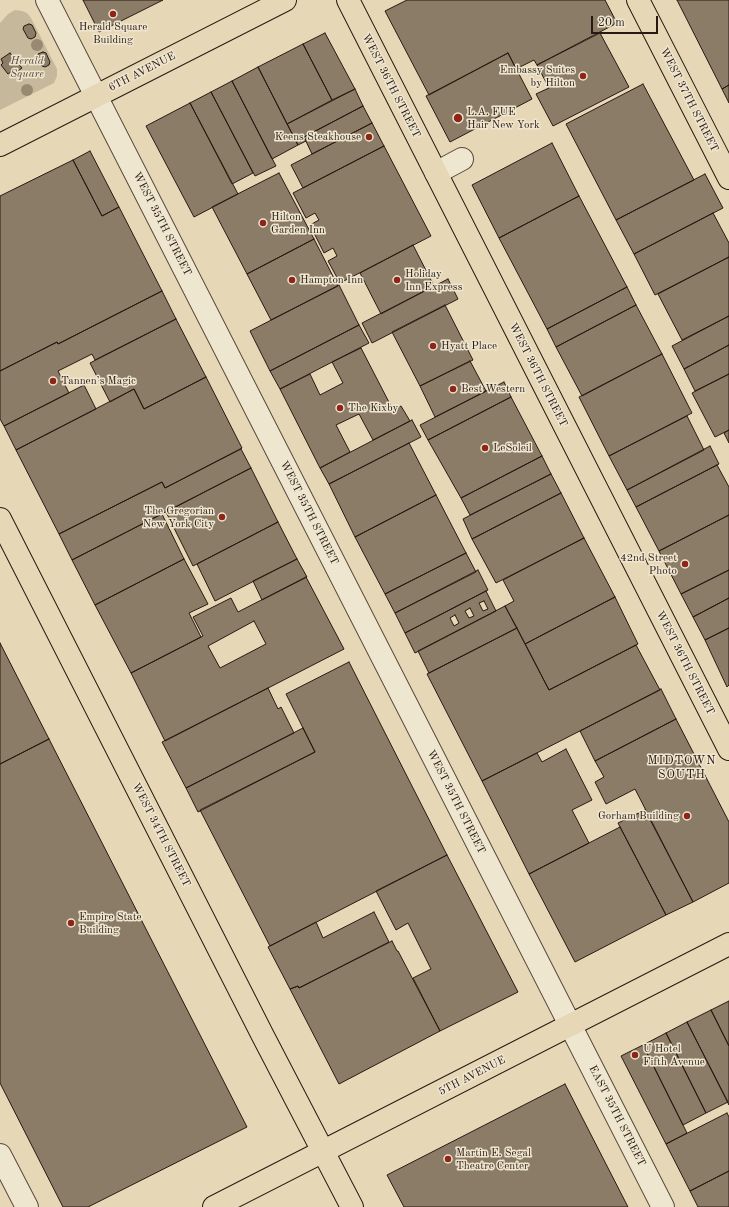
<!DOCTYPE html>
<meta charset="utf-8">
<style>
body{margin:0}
#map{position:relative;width:729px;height:1207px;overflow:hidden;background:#e6d8b6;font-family:"Old Standard TT",serif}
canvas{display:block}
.scale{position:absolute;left:591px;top:16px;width:67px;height:18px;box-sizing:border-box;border:2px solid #291912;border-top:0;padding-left:5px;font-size:12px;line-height:14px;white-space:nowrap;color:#291912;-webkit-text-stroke:3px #efe6d0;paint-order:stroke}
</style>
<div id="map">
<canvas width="729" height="1207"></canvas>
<div class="scale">20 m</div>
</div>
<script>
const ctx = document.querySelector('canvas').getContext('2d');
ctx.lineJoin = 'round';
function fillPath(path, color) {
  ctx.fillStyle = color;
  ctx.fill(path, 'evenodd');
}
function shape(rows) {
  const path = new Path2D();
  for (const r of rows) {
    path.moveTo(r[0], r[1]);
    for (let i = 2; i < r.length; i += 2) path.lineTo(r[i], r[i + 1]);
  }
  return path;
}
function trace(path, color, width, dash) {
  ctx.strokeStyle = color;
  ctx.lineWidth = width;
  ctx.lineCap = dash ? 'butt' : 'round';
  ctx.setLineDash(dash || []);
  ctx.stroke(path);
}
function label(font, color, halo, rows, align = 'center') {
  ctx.font = font + ' "Old Standard TT",serif';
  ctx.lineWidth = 3;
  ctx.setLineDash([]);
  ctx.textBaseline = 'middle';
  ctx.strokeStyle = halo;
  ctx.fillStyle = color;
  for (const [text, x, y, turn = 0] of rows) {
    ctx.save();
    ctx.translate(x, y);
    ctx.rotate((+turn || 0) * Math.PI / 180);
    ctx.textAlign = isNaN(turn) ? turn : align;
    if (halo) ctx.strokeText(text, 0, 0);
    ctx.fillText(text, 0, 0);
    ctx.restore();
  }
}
fillPath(shape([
 [15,10,22,11,27,13,31,18,57,69,57,76,54,83,0,110,0,23,8,14]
]), '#c6b89a');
const building = shape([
 [83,0,163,0,99,32,83,0],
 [407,0,605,0,617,23,537,65,534,60,516,69,508,53,429,95,385,11,407,0],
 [677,0,729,0,729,85,722,89,677,0],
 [29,24,32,25,36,33,35,37,31,39,28,38,23,29,24,26,29,24],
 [325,33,355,89,332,100,303,44,325,33],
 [600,33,629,87,553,126,536,94,549,88,537,65,600,33],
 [303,44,332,100,287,124,258,67,303,44],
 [43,52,46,53,50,62,49,65,45,67,42,66,37,57,38,54,43,52],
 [10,53,22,68,13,75,11,72,8,74,1,65,3,63,1,59,10,53],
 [508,53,532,99,450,142,426,96,508,53],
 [258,67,298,145,272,159,232,81,258,67],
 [232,81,276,166,255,176,211,92,232,81],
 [643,84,694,180,616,220,566,124,643,84],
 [729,85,729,103,722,89,729,85],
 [355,89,363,106,304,137,306,141,298,145,287,124,355,89],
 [211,92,253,173,232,184,190,103,211,92],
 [190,103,238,194,194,217,146,126,190,103],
 [363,106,372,123,312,154,304,137,363,106],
 [372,123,384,146,303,188,291,165,372,123],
 [552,143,579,196,499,238,472,185,552,143],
 [384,146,431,236,340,283,328,261,337,256,333,248,324,253,310,225,319,220,315,213,306,218,293,193,384,146],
 [90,151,119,207,102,216,73,160,90,151],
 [73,160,102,216,119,207,162,291,58,344,57,342,0,371,0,196,73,160],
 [279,173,314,239,247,274,212,207,279,173],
 [705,174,723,208,634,254,616,220,705,174],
 [579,196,627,287,547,329,499,238,579,196],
 [713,213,729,243,729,257,655,295,634,254,713,213],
 [314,239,338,286,271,320,247,274,314,239],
 [413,245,434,286,381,314,360,273,413,245],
 [729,257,729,316,682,340,658,294,729,257],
 [448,279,458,299,372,343,362,323,448,279],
 [339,285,359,325,270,371,250,331,339,285],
 [627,287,636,305,556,347,547,329,627,287],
 [162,291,176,319,95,360,92,354,58,371,69,393,4,426,0,419,0,371,57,342,58,344,162,291],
 [445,305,473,360,420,386,392,332,445,305],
 [636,305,662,354,582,396,556,347,636,305],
 [729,316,729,345,684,369,672,346,729,316],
 [176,319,206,377,144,409,134,389,110,402,90,363,176,319],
 [359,325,369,343,280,389,270,371,359,325],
 [729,345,729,374,695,391,684,369,729,345],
 [361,348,393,410,401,406,410,421,373,440,359,414,336,425,350,452,320,468,280,389,310,374,320,395,343,383,332,362,361,348],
 [662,354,692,413,609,456,579,397,662,354],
 [470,361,486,391,435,417,420,386,470,361],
 [729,374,729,430,715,437,692,393,729,374],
 [206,377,242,448,165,488,162,482,59,534,16,450,134,389,144,409,206,377],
 [504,382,511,397,428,440,420,425,504,382],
 [84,385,96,409,16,450,4,426,84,385],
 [511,397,542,456,461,498,428,440,511,397],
 [687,416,704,450,627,490,609,456,687,416],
 [412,420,421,437,329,484,320,468,412,420],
 [729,430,729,443,724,433,729,430],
 [409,443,436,495,355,537,329,484,409,443],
 [710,446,719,464,636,507,627,490,710,446],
 [241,449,251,468,72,560,59,534,162,482,165,488,241,449],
 [542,456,551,474,470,515,461,498,542,456],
 [717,465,729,487,729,515,659,551,636,507,717,465],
 [251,468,278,522,193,566,166,512,251,468],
 [551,474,561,493,472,539,463,519,551,474],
 [561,493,584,538,496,583,472,539,561,493],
 [436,495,466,553,385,594,355,537,436,495],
 [162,514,184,559,95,605,72,560,162,514],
 [729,515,729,570,681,594,659,551,729,515],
 [278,522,297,559,215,601,197,564,278,522],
 [584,538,615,597,525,644,505,606,514,601,503,580,584,538],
 [466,553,476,572,395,613,385,594,466,553],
 [184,559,208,604,189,613,201,637,131,673,95,605,184,559],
 [297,559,307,577,262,600,253,581,297,559],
 [478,570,488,590,405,633,395,613,478,570],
 [729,570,729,598,693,617,681,594,729,570],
 [306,577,344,649,165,741,131,673,203,636,193,617,231,598,238,612,306,577],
 [254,621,266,644,220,668,208,646,254,621],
 [486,591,496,611,415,653,405,633,486,591],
 [484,601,488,609,483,611,479,603,484,601],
 [470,608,474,616,469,618,465,611,470,608],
 [455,615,459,623,454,626,450,618,455,615],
 [615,597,638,644,549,690,525,644,615,597],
 [729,598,729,628,705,640,693,617,729,598],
 [505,606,517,628,429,673,418,651,505,606],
 [517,628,549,690,636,645,660,690,482,781,427,674,517,628],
 [729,628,729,685,727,687,705,640,729,628],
 [0,643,49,739,0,764,0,643],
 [349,662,447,855,270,946,200,810,315,752,286,694,349,662],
 [268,688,278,709,281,707,294,733,186,788,162,742,268,688],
 [661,689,676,719,595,761,580,731,661,689],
 [676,719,729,822,729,883,693,902,635,789,606,804,595,782,604,777,595,761,676,719],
 [303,728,315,752,198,812,186,788,303,728],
 [49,739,247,1127,88,1207,63,1207,0,1083,0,764,49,739],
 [566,749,592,800,572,810,589,843,529,874,482,781,537,753,542,762,566,749],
 [645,810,693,902,666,915,618,823,645,810],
 [620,827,666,915,575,962,529,874,620,827],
 [447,855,518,992,440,1031,413,978,431,969,408,923,396,930,376,891,447,855],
 [374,912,389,942,299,988,298,986,290,989,268,947,316,922,323,938,374,912],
 [392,941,397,951,398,951,440,1031,339,1084,290,989,298,986,299,988,392,941],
 [729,1001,729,1046,711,1010,729,1001],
 [711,1010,729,1046,729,1105,687,1022,711,1010],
 [687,1022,728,1102,706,1113,666,1033,687,1022],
 [666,1033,706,1113,683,1125,643,1045,666,1033],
 [643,1045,687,1133,666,1144,621,1056,643,1045],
 [565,1084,628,1207,404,1207,387,1175,565,1084],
 [727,1113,729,1117,729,1171,690,1191,666,1144,727,1113],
 [729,1171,729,1207,698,1207,690,1191,729,1171]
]);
fillPath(building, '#8b7c67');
trace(building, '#291912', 1);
const minor = shape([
 [47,0,663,1207],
 [436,173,462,159],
 [0,1155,27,1207]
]);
const major = shape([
 [348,0,729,749],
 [638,0,729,178],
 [0,145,285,0],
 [0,519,263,1036,352,1207],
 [214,1207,729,944]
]);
trace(minor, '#58493b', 24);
trace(major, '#291912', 24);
trace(minor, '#efe6d0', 22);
trace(major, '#e6d8b6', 22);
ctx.fillStyle = '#988972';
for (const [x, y] of [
 [37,45],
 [27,90]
]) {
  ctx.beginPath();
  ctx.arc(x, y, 6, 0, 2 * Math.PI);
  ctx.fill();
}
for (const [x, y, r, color] of [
 [113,14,4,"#8f2418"],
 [583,76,4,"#8f2418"],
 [458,118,5,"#8f2418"],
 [369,137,4,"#8f2418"],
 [263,223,4,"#8f2418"],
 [292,280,4,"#8f2418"],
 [397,280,4,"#8f2418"],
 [433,346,4,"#8f2418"],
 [53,381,4,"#8f2418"],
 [453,389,4,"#8f2418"],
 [340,408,4,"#8f2418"],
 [485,448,4,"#8f2418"],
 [222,517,4,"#8f2418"],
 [685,564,4,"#8f2418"],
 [687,816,4,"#8f2418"],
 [71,923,4,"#8f2418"],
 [635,1055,4,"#8f2418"],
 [448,1159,4,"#8f2418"]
]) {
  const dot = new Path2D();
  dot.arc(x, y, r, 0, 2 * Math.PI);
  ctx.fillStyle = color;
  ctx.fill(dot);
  trace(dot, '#efe6d0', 1.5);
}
label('11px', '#291912', '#efe6d0', [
 ["Herald Square",113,27,"center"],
 ["Building",113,40,"center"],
 ["Embassy Suites",575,70,"right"],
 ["by Hilton",575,83,"right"],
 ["L.A. FUE",467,112],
 ["Hair New York",467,125],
 ["Keens Steakhouse",361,137,"right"],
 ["Hilton",271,217],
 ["Garden Inn",271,230],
 ["Holiday",405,274],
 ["Inn Express",405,287],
 ["Hampton Inn",300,280],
 ["Hyatt Place",441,346],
 ["Tannen’s Magic",61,381],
 ["Best Western",461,389],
 ["The Kixby",348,408],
 ["LeSoleil",493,448],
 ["The Gregorian",214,511,"right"],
 ["New York City",214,524,"right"],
 ["42nd Street",677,558,"right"],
 ["Photo",677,571,"right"],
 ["Gorham Building",679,816,"right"],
 ["Empire State",79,917],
 ["Building",79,930],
 ["U Hotel",643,1049],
 ["Fifth Avenue",643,1062],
 ["Martin E. Segal",456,1153],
 ["Theatre Center",456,1166]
], 'left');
label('italic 11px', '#58493b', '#efe6d0', [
 ["Herald",27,61],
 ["Square",27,74]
]);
label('11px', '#291912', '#efe6d0', [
 ["6TH AVENUE",142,72,-27],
 ["WEST 36TH STREET",391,86,63],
 ["WEST 37TH STREET",689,100,63],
 ["WEST 35TH STREET",162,224,63],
 ["WEST 36TH STREET",538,375,63],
 ["WEST 35TH STREET",309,513,63],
 ["WEST 36TH STREET",685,663,63],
 ["WEST 35TH STREET",456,802,63],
 ["WEST 34TH STREET",161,835,63],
 ["5TH AVENUE",472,1076,-27],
 ["EAST 35TH STREET",617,1116,63]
]);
ctx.letterSpacing = '1px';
label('12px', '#291912', '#efe6d0', [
 ["MIDTOWN",682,761],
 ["SOUTH",682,775]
]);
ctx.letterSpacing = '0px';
</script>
